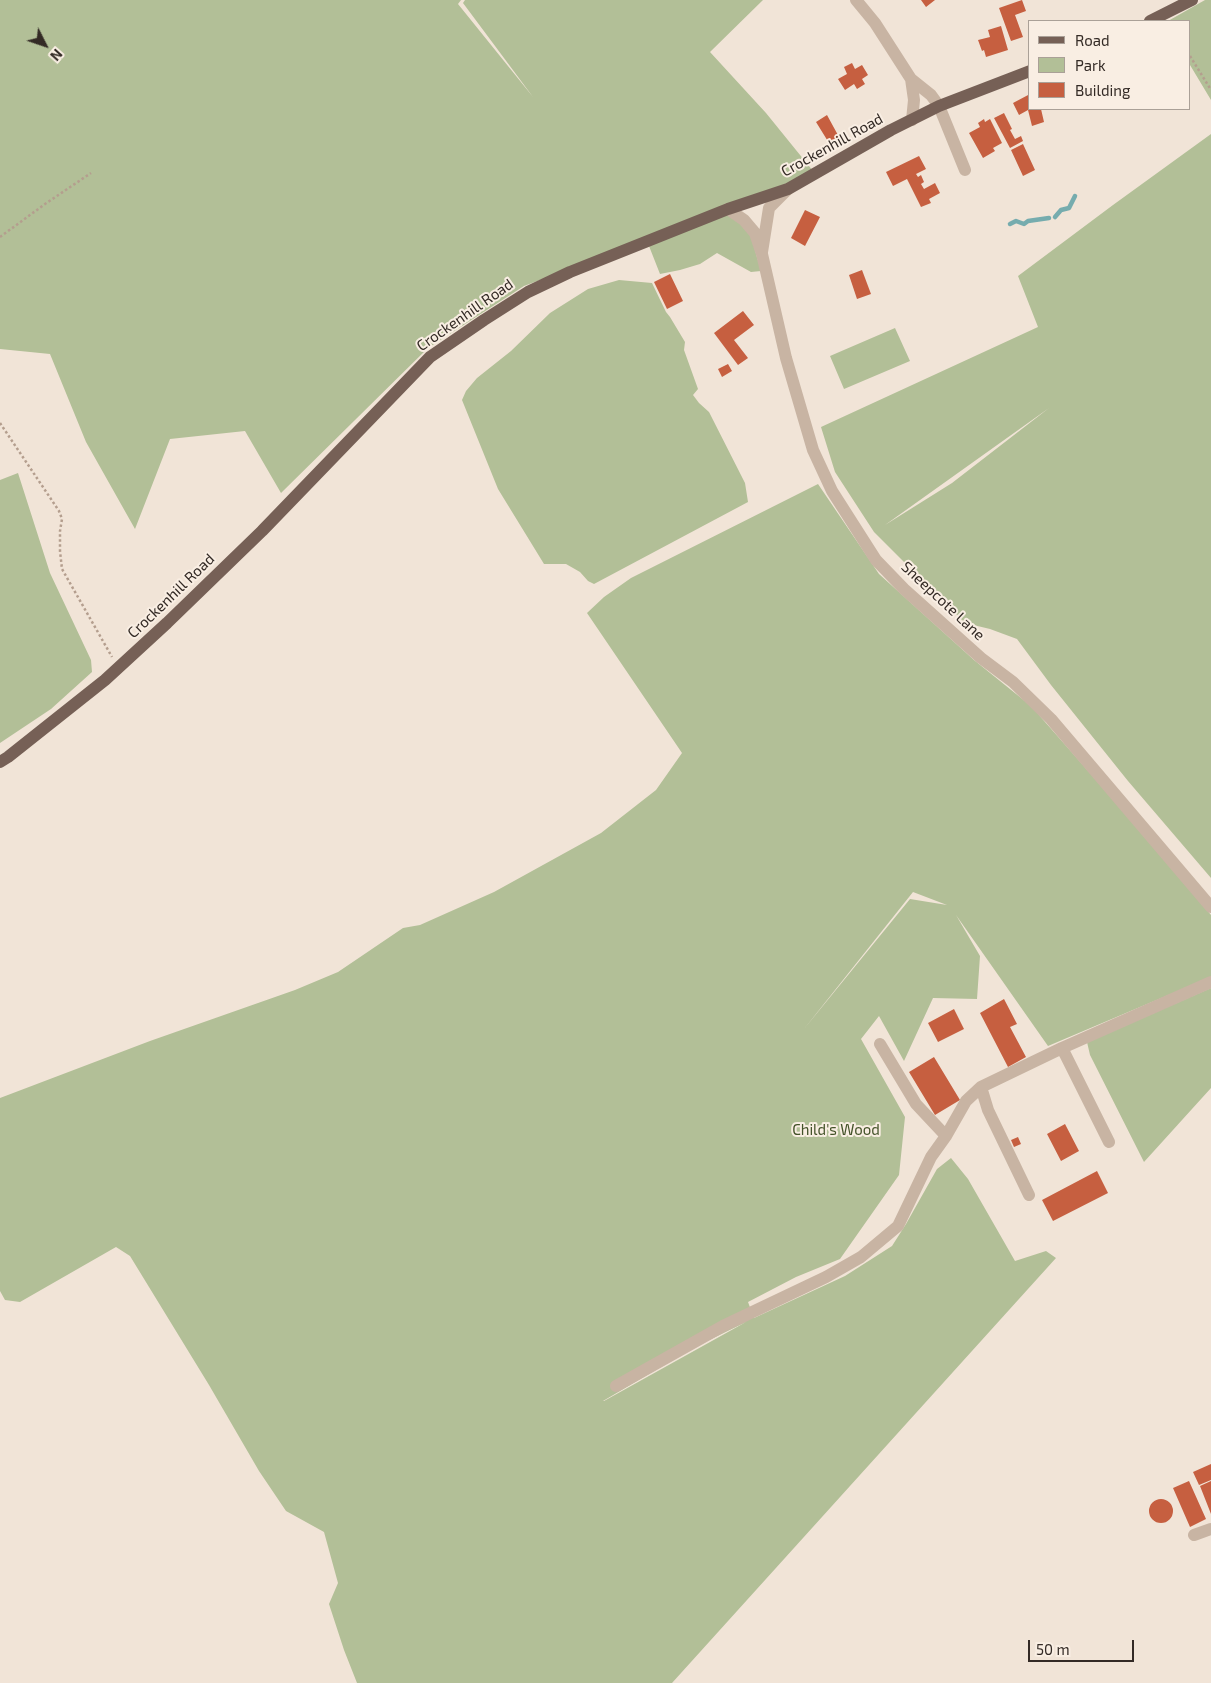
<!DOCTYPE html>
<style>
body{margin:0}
#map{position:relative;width:1211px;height:1683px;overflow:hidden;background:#f1e4d7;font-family:"Exo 2",sans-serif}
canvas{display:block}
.legend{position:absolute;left:1028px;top:20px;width:162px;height:90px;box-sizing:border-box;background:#f9eee3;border:1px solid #aaa097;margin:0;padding:6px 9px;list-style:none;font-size:15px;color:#332a25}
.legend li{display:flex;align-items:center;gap:10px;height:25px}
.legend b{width:25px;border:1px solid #aaa097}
.north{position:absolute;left:20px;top:20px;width:50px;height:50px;-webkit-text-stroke:4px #f9eee3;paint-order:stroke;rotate:131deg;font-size:14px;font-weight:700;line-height:20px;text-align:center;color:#332a25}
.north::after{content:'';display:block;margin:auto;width:18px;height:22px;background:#332a25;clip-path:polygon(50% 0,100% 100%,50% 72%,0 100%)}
.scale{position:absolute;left:1028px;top:1640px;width:106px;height:22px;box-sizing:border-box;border:2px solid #332a25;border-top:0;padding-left:6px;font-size:15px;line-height:18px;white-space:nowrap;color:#332a25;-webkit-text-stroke:4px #f9eee3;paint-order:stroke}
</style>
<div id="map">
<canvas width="1211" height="1683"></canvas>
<ul class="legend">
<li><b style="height:6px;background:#766056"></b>Road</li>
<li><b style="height:14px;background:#b2bf97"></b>Park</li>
<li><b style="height:14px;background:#c65f40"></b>Building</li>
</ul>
<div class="north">N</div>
<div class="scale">50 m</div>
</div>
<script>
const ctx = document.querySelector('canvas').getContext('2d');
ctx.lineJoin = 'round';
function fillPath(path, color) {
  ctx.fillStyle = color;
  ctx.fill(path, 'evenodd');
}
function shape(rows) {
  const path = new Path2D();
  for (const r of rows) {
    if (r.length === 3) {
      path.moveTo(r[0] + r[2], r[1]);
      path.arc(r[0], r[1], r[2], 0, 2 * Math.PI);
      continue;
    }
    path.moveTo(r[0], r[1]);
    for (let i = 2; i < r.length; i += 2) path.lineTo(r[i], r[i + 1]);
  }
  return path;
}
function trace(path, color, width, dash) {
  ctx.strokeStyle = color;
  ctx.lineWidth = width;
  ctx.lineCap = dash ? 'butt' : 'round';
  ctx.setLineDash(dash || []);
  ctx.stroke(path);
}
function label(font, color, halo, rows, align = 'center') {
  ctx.font = font + ' "Exo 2",sans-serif';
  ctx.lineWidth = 4;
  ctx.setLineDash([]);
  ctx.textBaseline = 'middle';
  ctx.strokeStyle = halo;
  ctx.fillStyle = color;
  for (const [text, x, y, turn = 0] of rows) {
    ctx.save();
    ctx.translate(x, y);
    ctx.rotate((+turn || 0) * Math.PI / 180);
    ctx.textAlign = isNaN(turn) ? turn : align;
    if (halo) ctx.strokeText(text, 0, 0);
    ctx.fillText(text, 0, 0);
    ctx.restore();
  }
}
fillPath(shape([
 [0,0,461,0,458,4,533,97,463,3,465,0,763,0,710,52,766,113,813,171,787,187,524,286,428,348,281,493,245,431,170,439,135,529,86,442,50,354,0,349],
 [1205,0,1211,0,1211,100,1190,65,1190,21,1168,21],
 [1211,134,1211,878,1128,781,1051,685,1017,639,990,629,965,623,874,532,835,472,821,427,1038,327,1018,276,1113,205],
 [1049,408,952,483,885,525],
 [727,214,742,222,751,236,761,271,751,272,717,253,700,264,680,270,660,274,649,246],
 [619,280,652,283,666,312,670,317,685,342,684,350,698,389,693,395,699,403,709,412,745,483,748,502,594,584,588,581,580,572,566,564,544,564,498,489,462,400,466,391,477,378,511,351,550,313,588,289],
 [895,328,910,361,844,389,830,356],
 [18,473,50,573,91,660,92,672,51,709,0,743,0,480],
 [818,484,879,574,974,660,1031,706,1163,856,1211,915,1211,977,1048,1046,956,915,980,956,977,999,933,998,904,1061,879,1016,861,1039,905,1117,899,1175,840,1259,796,1277,748,1302,754,1318,845,1276,892,1246,906,1224,937,1169,951,1158,968,1179,1015,1261,1046,1251,1056,1258,672,1683,357,1683,344,1650,329,1604,338,1583,324,1532,286,1511,259,1471,209,1385,130,1256,116,1247,20,1302,5,1300,0,1291,0,1098,150,1041,295,990,338,972,403,928,420,925,494,892,601,833,656,790,682,753,587,613,604,597,631,578],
 [913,892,947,905,910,899,804,1029],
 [746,1322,604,1401,603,1401,695,1347],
 [1211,988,1211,1088,1144,1162,1090,1055,1087,1042]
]), '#b2bf97');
trace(shape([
 [1055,217,1061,210,1069,208,1075,196],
 [1010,224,1016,221,1024,224,1028,221,1049,218]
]), '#76acae', 4.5);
fillPath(shape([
 [921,0,935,0,926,7],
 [1022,0,1026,11,1015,15,1023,37,1011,41,999,8],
 [1001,26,1008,50,986,57,984,50,982,51,978,40,990,37,988,30],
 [852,63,855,69,862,65,868,75,862,79,865,84,857,89,854,84,845,90,838,79,847,74,844,67],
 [1030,94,1030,109,1041,109,1044,122,1032,126,1028,110,1019,115,1013,103],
 [1004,113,1012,129,1010,130,1015,139,1021,136,1023,141,1010,148,994,118],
 [827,115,839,137,829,143,816,122],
 [984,119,985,122,990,119,1002,143,993,148,995,151,983,158,969,133,980,127,978,123],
 [1023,144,1035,170,1023,176,1011,150],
 [919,156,926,169,916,174,918,177,921,175,924,182,921,184,924,189,935,183,940,193,929,199,931,203,921,207,907,179,893,186,886,172],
 [805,210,820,217,805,246,791,238],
 [862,270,871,294,857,299,849,275],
 [670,274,683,301,667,309,654,282],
 [743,311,754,325,734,340,748,358,738,365,714,333],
 [728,364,732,371,722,377,718,369],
 [1004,999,1017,1024,1010,1027,1026,1057,1008,1067,980,1013],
 [954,1009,964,1029,938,1042,928,1023],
 [934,1057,960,1100,935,1115,909,1072],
 [1065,1124,1079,1151,1061,1161,1047,1134],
 [1018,1137,1021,1144,1014,1147,1011,1140],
 [1097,1171,1108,1193,1053,1221,1042,1200],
 [1211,1464,1211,1480,1199,1485,1193,1472],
 [1189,1481,1206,1519,1190,1527,1173,1488],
 [1211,1481,1211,1514,1200,1486],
 [1161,1511,12]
]), '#c65f40');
trace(shape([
 [1190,56,1211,90],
 [0,237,45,204,91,173],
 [0,423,59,511,62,519,60,531,60,551,62,569,112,657]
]), '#b49e8e', 2.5, [2.5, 2.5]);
trace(shape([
 [856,0,875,23,911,79,931,95,939,106,965,170],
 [911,79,914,100,912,120],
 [728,209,744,220,755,233,762,254,786,358,813,450,832,491,876,560,904,589,981,658,1013,682,1051,719,1211,907],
 [762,252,769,208,788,189],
 [880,1044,916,1104,946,1136],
 [1062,1048,1109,1142],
 [981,1087,988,1110,1029,1195],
 [616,1386,723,1326,826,1277,861,1257,898,1226,931,1157,946,1136,966,1101,981,1087,1062,1048,1211,982],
 [1194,1535,1211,1529]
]), '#c8b4a3', 12);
trace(shape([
 [1150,21,1192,0],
 [0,762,8,757,105,680,167,623,262,531,430,357,484,320,528,292,570,272,728,209,788,189,891,130,939,106,1030,71]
]), '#766056', 12);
label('15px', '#332a25', '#f9eee3', [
 ["Crockenhill Road",832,145,-29],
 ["Crockenhill Road",465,315,-35],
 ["Crockenhill Road",171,596,-44],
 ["Sheepcote Lane",943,601,43]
]);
label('15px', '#435229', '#f9eee3', [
 ["Child's Wood",836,1130]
]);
</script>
